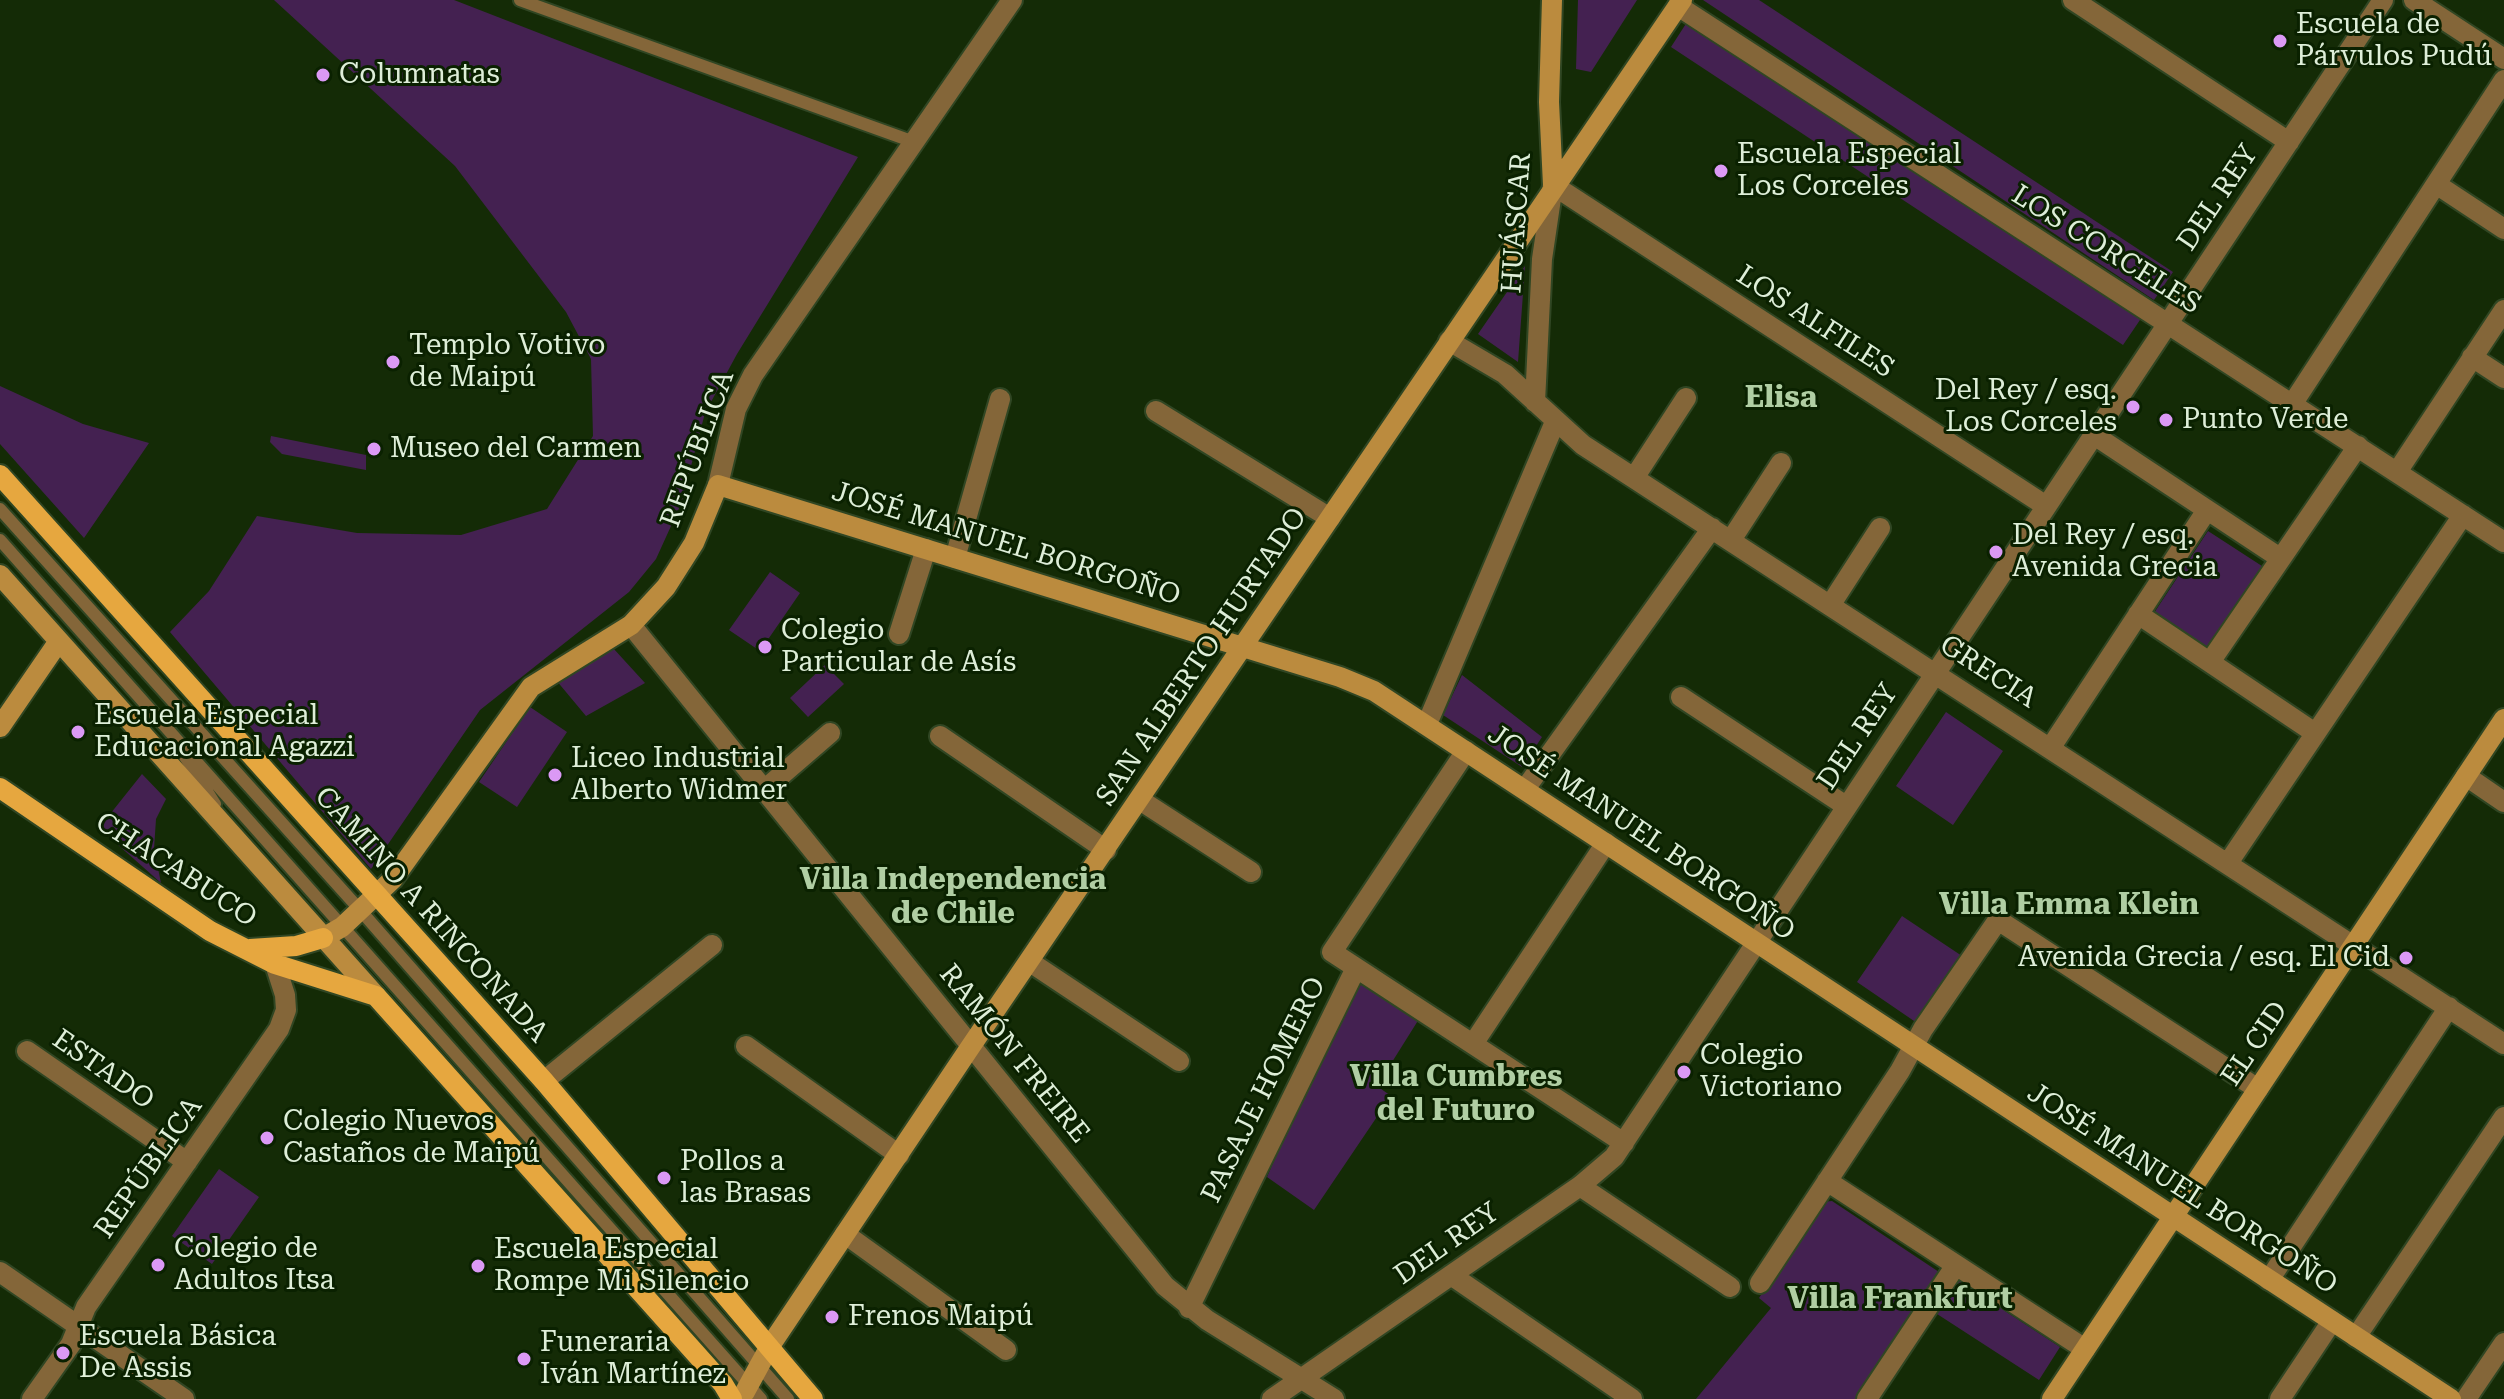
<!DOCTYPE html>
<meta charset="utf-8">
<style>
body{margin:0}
canvas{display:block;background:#142b06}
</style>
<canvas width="2504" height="1399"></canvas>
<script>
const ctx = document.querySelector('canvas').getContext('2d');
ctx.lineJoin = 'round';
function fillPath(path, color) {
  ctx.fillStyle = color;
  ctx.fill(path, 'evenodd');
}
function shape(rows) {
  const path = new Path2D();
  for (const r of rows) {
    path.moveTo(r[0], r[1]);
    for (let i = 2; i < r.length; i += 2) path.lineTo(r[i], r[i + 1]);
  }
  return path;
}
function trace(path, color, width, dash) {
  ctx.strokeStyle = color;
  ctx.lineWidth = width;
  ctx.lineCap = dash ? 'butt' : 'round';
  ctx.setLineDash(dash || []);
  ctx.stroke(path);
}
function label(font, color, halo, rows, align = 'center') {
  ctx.font = font + ' "Roboto Serif",serif';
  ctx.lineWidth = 6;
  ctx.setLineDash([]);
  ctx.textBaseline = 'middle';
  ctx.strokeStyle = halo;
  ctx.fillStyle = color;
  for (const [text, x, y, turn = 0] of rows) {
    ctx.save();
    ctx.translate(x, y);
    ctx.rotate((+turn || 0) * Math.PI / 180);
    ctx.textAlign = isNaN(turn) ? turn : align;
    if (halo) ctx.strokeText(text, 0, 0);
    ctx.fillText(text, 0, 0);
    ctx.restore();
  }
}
fillPath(shape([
 [274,0,454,0,858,157,737,354,705,413,681,504,656,559,629,592,480,710,371,869,170,632,209,591,257,516,357,533,461,535,547,509,593,436,591,359,566,312,455,166],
 [1578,0,1637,0,1591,72,1576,69],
 [1703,0,1759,0,2173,272,2154,300],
 [1689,19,2142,317,2123,345,1671,47],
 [1525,266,1518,362,1478,334],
 [0,386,83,424,149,443,84,538,0,444],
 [271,436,366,455,366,470,282,454,270,442],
 [2208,531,2265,568,2210,650,2154,613],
 [770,572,800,593,760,651,729,630],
 [613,648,645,683,586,716,556,680],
 [825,665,844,684,808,717,790,698],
 [1462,675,1542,737,1522,767,1443,715],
 [530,707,567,732,517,807,479,782],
 [1946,712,2003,751,1953,825,1896,786],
 [142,774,166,799,156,819,154,849,161,883,99,828],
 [1902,916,1962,956,1917,1023,1857,982],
 [1362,980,1419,1019,1377,1086,1391,1096,1314,1210,1267,1177,1317,1061],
 [219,1169,259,1197,212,1264,172,1236],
 [1832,1201,1942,1274,1859,1399,1696,1399,1771,1308,1759,1298,1822,1202],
 [1956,1279,2060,1347,2039,1380,1934,1312]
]), '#442151');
const lane = shape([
 [520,0,914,142],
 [0,509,361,911,788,1399],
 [0,540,761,1399],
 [182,752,215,804]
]);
const street = shape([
 [2073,0,2289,142],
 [2414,0,2504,59],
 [1678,6,2504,542],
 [2436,184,2504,229],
 [1449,341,1505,374,1583,445,2504,1044],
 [2472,357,2504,378],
 [1535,402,1542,259,1553,185,2046,506],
 [2293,403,2504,80],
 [1156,411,1330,518],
 [2094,435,2280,558],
 [2397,472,2504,310],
 [1634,478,1686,398],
 [718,485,736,409,753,375,1012,0],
 [1731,540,1781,463],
 [955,558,1000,399],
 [1831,604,1880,528],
 [2138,614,2315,733],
 [631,625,1165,1286,1207,1320,1334,1399],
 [899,634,926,549],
 [2210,662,2358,446],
 [1681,697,1846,806],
 [1427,724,1555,422],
 [940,736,1106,850],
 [2051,747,2207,510],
 [1466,751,1332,952,1624,1143],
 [2466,776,2504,802],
 [1525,789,1712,528],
 [764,790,830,733],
 [1140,800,1251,872],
 [2228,863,2463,515],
 [1030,962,1179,1061],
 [1473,1044,1606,843],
 [746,1046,899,1155],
 [27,1051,187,1162],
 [544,1081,712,945],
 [1827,1181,2085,1349],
 [1580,1186,1730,1287],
 [845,1234,1006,1350],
 [0,1272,184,1399],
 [1451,1275,1632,1399],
 [2269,1280,2449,1007],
 [1760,1283,1900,1071,1923,1029,1998,920,2258,1089],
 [1189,1308,1356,968],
 [2356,1337,2504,1117],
 [32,1399,71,1344,86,1307,279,1029,286,1010,285,995,275,964],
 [1272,1399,1580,1186,1614,1157,2383,0],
 [1867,1399,1956,1265],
 [2280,1399,2332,1321],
 [2466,1399,2504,1343]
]);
const secondary = shape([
 [1552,0,1549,102,1553,185],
 [0,575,376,996],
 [0,727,59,641],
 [323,938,342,927,393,879,531,687,631,625,666,587,694,543,718,485,1340,677,1374,691,2451,1399],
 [741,1399,770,1346,971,1046,1682,0],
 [2052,1399,2504,719]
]);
const primary = shape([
 [0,475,544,1081,813,1399],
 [0,788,210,931,275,964,376,996,723,1384,732,1399],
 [250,949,296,946,323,938]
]);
trace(lane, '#304623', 16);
trace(street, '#304623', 24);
trace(secondary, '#304623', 24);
trace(primary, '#304623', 24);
trace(lane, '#846639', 12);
trace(street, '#846639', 20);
trace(secondary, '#bb8b3e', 20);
trace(primary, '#e6a73f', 20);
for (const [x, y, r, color] of [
 [2280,41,8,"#db99f5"],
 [323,75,8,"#db99f5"],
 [1721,171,8,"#db99f5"],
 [393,362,8,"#db99f5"],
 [2133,407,8,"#db99f5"],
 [2166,420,8,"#db99f5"],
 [374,449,8,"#db99f5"],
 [1996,552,8,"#db99f5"],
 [765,647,8,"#db99f5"],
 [78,732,8,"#db99f5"],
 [555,775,8,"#db99f5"],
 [2406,958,8,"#db99f5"],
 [1684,1072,8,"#db99f5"],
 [267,1138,8,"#db99f5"],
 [664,1178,8,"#db99f5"],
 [158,1265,8,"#db99f5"],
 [478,1266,8,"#db99f5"],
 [832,1317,8,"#db99f5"],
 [63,1353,8,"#db99f5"],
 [524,1359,8,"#db99f5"]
]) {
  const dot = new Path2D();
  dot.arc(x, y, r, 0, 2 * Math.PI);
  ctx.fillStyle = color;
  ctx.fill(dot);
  trace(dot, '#0a2100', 3);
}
label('28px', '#deeed8', '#0a2100', [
 ["Escuela de",2296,25],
 ["Párvulos Pudú",2296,57],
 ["Columnatas",339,75],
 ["Escuela Especial",1737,155],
 ["Los Corceles",1737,187],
 ["Templo Votivo",409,346],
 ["de Maipú",409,378],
 ["Del Rey / esq.",2117,391,"right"],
 ["Los Corceles",2117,423,"right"],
 ["Punto Verde",2182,420],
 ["Museo del Carmen",390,449],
 ["Del Rey / esq.",2012,536],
 ["Avenida Grecia",2012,568],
 ["Colegio",781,631],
 ["Particular de Asís",781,663],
 ["Escuela Especial",94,716],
 ["Educacional Agazzi",94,748],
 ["Liceo Industrial",571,759],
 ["Alberto Widmer",571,791],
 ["Avenida Grecia / esq. El Cid",2390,958,"right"],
 ["Colegio",1700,1056],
 ["Victoriano",1700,1088],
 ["Colegio Nuevos",283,1122],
 ["Castaños de Maipú",283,1154],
 ["Pollos a",680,1162],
 ["las Brasas",680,1194],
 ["Colegio de",174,1249],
 ["Adultos Itsa",174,1281],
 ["Escuela Especial",494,1250],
 ["Rompe Mi Silencio",494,1282],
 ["Frenos Maipú",848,1317],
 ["Escuela Básica",79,1337],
 ["De Assis",79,1369],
 ["Funeraria",540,1343],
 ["Iván Martínez",540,1375]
], 'left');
label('28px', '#deeed8', '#0a2100', [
 ["DEL REY",2218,198,-56],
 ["HUÁSCAR",1517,223,-86],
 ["LOS CORCELES",2106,250,32],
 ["LOS ALFILES",1815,322,33],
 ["REPÚBLICA",698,449,-70],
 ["JOSÉ MANUEL BORGOÑO",1006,544,17],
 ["SAN ALBERTO HURTADO",1202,657,-56],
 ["GRECIA",1988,672,33],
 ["DEL REY",1858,737,-56],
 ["JOSÉ MANUEL BORGOÑO",1641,833,34],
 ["CHACABUCO",176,870,33],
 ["CAMINO A RINCONADA",431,915,48],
 ["EL CID",2255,1044,-56],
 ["RAMÓN FREIRE",1014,1054,51],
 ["ESTADO",103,1070,35],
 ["PASAJE HOMERO",1264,1090,-64],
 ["REPÚBLICA",149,1168,-55],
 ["JOSÉ MANUEL BORGOÑO",2182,1189,33],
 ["DEL REY",1447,1244,-35]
]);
label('bold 30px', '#b0cea3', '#0a2100', [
 ["Elisa",1781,398],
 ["Villa Independencia",953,880],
 ["de Chile",953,914],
 ["Villa Emma Klein",2069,905],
 ["Villa Cumbres",1456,1077],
 ["del Futuro",1456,1111],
 ["Villa Frankfurt",1900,1299]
]);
</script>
